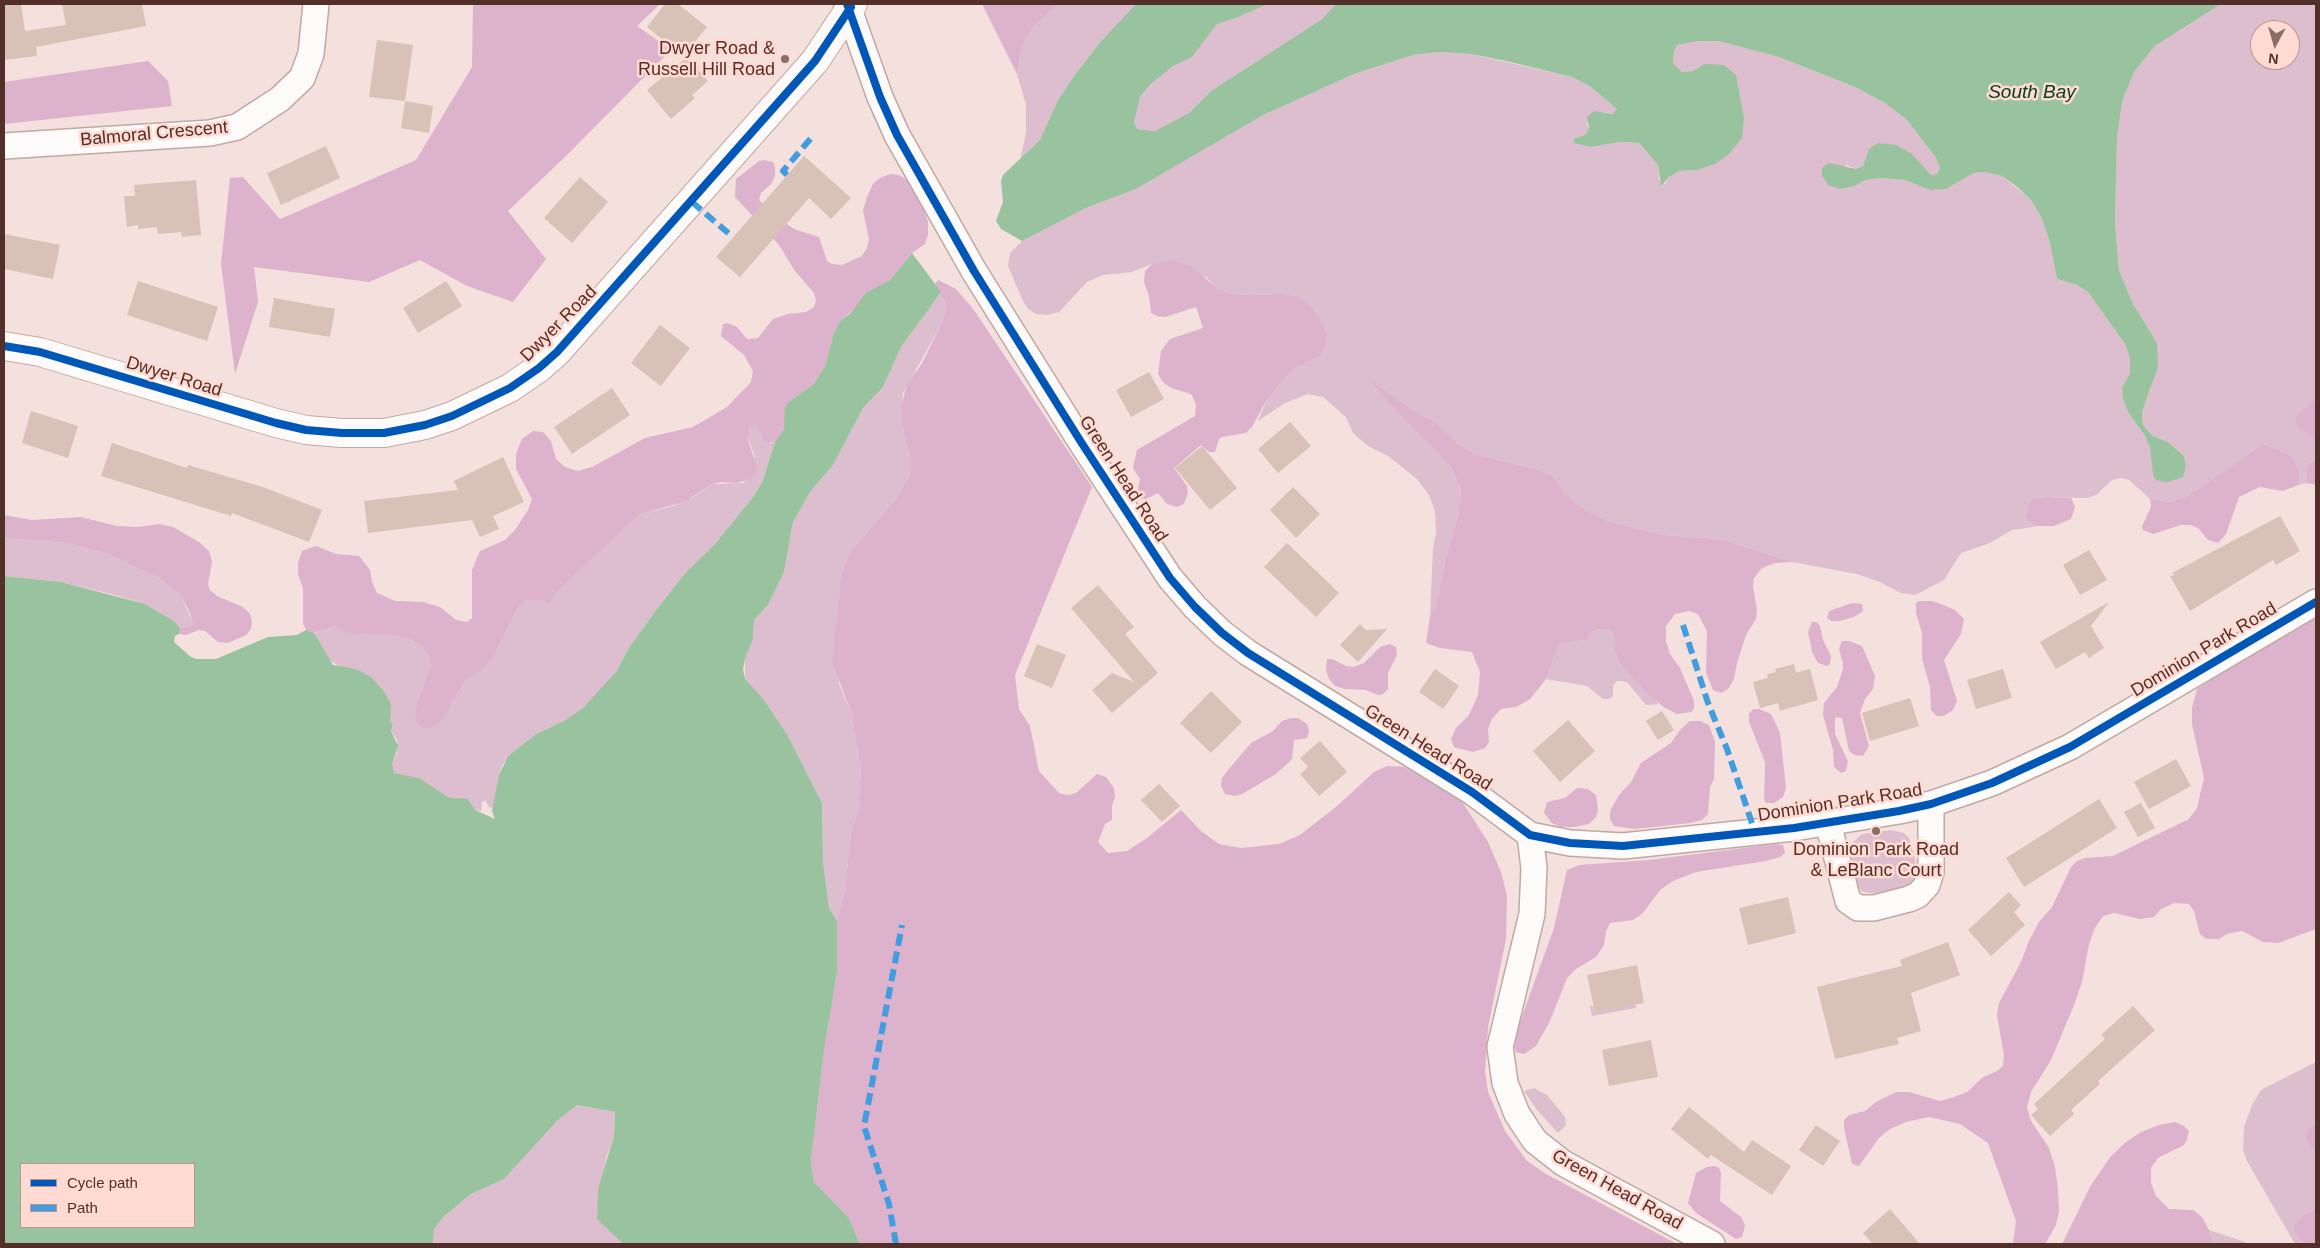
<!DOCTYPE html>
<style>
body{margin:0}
#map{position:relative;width:2320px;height:1248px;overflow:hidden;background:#f4e0dc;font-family:Helvetica,sans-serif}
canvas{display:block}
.frame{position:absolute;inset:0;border:5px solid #522f28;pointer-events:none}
.legend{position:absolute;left:20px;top:1163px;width:175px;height:65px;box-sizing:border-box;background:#ffdad2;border:1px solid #ba968e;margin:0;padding:6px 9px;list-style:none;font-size:15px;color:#522f28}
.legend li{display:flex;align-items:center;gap:10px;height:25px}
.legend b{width:25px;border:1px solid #ba968e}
.north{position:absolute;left:2250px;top:20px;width:50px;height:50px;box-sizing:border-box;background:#ffdad2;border:1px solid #ba968e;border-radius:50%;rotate:186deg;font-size:14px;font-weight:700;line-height:20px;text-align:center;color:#522f28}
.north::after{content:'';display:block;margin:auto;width:18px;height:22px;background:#8b6d67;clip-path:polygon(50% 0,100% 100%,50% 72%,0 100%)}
</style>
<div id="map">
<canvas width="2320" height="1248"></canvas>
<div class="frame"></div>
<ul class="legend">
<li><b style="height:6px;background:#0057b8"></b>Cycle path</li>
<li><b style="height:6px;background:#419de0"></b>Path</li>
</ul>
<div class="north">N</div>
</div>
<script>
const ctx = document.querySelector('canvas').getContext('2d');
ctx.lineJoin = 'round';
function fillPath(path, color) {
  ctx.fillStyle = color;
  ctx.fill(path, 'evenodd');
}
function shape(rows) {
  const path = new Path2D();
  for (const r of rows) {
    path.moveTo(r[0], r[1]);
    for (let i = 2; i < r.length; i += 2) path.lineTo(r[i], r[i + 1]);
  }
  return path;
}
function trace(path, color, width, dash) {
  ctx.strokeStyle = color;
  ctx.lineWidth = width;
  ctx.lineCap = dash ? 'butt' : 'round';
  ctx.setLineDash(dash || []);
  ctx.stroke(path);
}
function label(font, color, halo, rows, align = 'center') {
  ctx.font = font + ' Helvetica,sans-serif';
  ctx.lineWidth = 5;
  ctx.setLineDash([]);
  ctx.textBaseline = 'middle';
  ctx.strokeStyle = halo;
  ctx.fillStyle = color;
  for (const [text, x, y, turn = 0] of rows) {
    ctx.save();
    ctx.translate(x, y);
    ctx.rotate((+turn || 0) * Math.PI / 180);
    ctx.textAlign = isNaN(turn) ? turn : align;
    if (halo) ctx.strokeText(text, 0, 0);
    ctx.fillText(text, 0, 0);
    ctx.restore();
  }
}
fillPath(shape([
 [1059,4,1136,4,1101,41,1074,76,1057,102,1040,140,1020,160,1026,133,1026,105,1017,74,1023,44,1032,28],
 [1268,4,1336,4,1322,19,1211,91,1189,113,1175,122,1155,131,1137,129,1134,122,1135,111,1140,97,1161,74,1181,61,1192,57,1217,23,1236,18],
 [2221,4,2316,4,2316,398,2295,417,2301,429,2316,440,2316,459,2309,463,2307,483,2298,485,2300,473,2287,453,2263,444,2186,497,2170,502,2150,499,2129,480,2121,478,2112,480,2096,495,2086,498,2046,497,2032,499,2027,505,2026,517,2029,522,2039,526,2012,530,1990,543,1961,553,1944,580,1915,595,1901,593,1880,582,1857,574,1792,562,1721,539,1664,535,1608,521,1580,507,1566,495,1554,477,1536,469,1474,454,1459,444,1438,424,1411,409,1371,381,1391,406,1451,467,1461,490,1458,517,1445,561,1436,606,1430,617,1433,548,1436,533,1435,511,1429,495,1417,479,1388,456,1368,446,1353,433,1346,417,1323,397,1308,394,1285,403,1258,421,1267,399,1293,369,1315,359,1327,333,1296,296,1279,293,1266,295,1233,294,1217,288,1206,277,1152,264,1132,272,1103,275,1087,282,1059,312,1047,315,1036,314,1028,309,1023,301,1008,266,1010,253,1022,241,1088,207,1136,189,1262,115,1354,74,1413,55,1439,52,1471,54,1572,77,1591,87,1617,109,1614,114,1603,112,1586,123,1589,129,1585,135,1575,138,1573,143,1591,147,1620,142,1639,143,1658,165,1659,180,1665,184,1669,177,1680,171,1697,170,1744,117,1739,91,1704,64,1693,71,1682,72,1673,63,1674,51,1677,45,1698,41,1718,41,1779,57,1855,87,1885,103,1907,120,1936,158,1940,168,1937,174,1931,175,1920,165,1869,150,1863,166,1856,169,1846,165,1829,185,1842,189,1855,186,1865,180,1881,178,1905,180,1930,190,1946,189,1974,173,1984,172,2002,176,2031,200,2041,217,2049,239,2057,279,2077,285,2088,292,2125,344,2130,358,2130,373,2122,388,2123,399,2128,412,2145,436,2150,448,2153,475,2186,465,2184,456,2168,442,2153,436,2143,425,2142,412,2151,388,2157,343,2132,302,2119,270,2115,222,2117,139,2122,102,2134,72,2155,46],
 [2260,30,2290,30,2290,60,2260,60],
 [941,292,946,308,941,325,903,393,902,425,911,462,911,473,895,500,850,552,842,572,839,684,851,712,861,771,858,812,851,830,845,891,837,921,829,908,823,862,822,803,787,734,761,696,745,679,745,659,753,639,754,620,768,605,784,572,793,522,810,492,833,465,863,408,883,387,901,347],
 [750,425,756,425,770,443,775,442,762,483,753,497,715,544,686,572,657,609,630,646,616,672,601,690,583,708,562,722,536,734,508,756,501,768,493,808,489,807,485,800,482,802,481,811,475,810,462,798,448,797,440,793,419,778,394,774,392,770,392,764,397,752,397,740,391,731,393,725,340,667,328,659,314,633,335,626,386,634,409,639,421,645,429,655,431,667,426,685,451,705,465,681,483,669,494,656,518,608,527,600,541,600,549,603,556,593,631,522,639,515,673,506,695,496,712,484,744,483,755,457,747,435],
 [4,538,67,543,109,554,160,579,181,596,193,623,189,627,180,628,174,621,145,604,111,594,61,582,4,576],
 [1610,628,1615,638,1615,652,1621,665,1659,704,1646,705,1628,683,1623,681,1617,681,1613,685,1613,696,1609,699,1603,699,1587,686,1546,679,1560,643,1587,640,1591,632,1600,629],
 [1891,830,1904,833,1909,838,1919,873,1914,883,1909,886,1878,894,1862,892,1858,886,1851,854,1852,843,1862,834],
 [1635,1004,1636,1008,1592,1016,1590,1006,1593,1006,1595,1012],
 [2316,1062,2316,1124,2309,1146,2316,1152,2316,1207,2297,1223,2295,1233,2304,1244,2295,1244,2247,1161,2243,1150,2244,1127,2252,1105,2261,1090],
 [1534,1088,1547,1095,1565,1117,1566,1125,1558,1133,1537,1110,1524,1091],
 [577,1105,615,1112,614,1136,606,1158,597,1218,623,1244,433,1244,434,1229,443,1217,471,1194,504,1179,558,1120],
 [2209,1230,2245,1242,2248,1244,2214,1244]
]), '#dcbece');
fillPath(shape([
 [473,4,660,4,637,26,671,50,565,157,508,211,546,259,513,302,467,286,420,260,369,282,254,267,258,302,235,374,221,264,230,178,243,177,280,219,416,160,472,67],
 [982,4,1059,4,1032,28,1023,44,1017,74],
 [148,61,168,81,172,106,4,124,4,82],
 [764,160,773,162,775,167,775,176,771,184,761,193,759,200,782,221,794,229,819,237,827,261,832,264,842,265,862,256,867,248,869,239,863,211,867,197,873,184,880,178,890,174,899,175,909,181,922,204,928,222,928,235,925,244,912,253,890,280,840,321,834,333,825,366,814,384,790,401,784,429,775,442,765,442,756,425,749,427,748,440,757,467,755,474,750,479,737,483,721,482,712,484,686,501,639,515,631,522,556,593,549,604,541,600,527,600,518,608,494,656,483,669,465,681,442,720,431,728,424,728,417,723,415,717,417,704,431,667,429,655,421,645,409,639,386,634,345,633,341,628,335,626,314,633,306,630,303,623,303,588,298,575,298,563,302,551,316,546,336,554,359,556,370,570,372,582,377,593,395,601,423,602,440,607,456,620,467,622,472,618,472,570,480,551,505,540,515,530,528,510,532,499,516,469,516,454,522,439,533,431,543,432,551,441,556,459,565,467,578,471,592,467,645,438,693,427,727,407,751,382,753,371,744,355,721,336,723,324,728,323,737,327,747,339,758,338,773,319,788,314,806,312,814,307,816,301,814,293,795,271,779,245,735,197,736,179,759,161],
 [1171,260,1191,266,1217,288,1233,294,1266,295,1279,293,1296,296,1311,307,1327,333,1323,352,1315,359,1293,369,1267,399,1252,427,1246,433,1222,437,1219,439,1215,452,1209,452,1201,445,1174,468,1187,486,1188,493,1184,504,1177,507,1167,504,1158,493,1146,499,1138,498,1137,494,1140,479,1133,468,1137,450,1195,416,1196,404,1191,394,1171,388,1163,382,1158,374,1161,351,1170,339,1203,328,1196,307,1165,317,1157,316,1151,313,1149,296,1144,282,1145,271,1152,264],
 [938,280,956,289,974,310,1092,487,1015,675,1019,709,1030,726,1039,771,1059,793,1068,795,1076,793,1097,774,1106,777,1114,788,1115,797,1112,806,1112,820,1105,824,1098,842,1108,853,1127,851,1147,838,1181,810,1201,831,1219,844,1241,848,1279,844,1300,835,1336,807,1374,772,1387,766,1404,767,1447,790,1463,803,1488,842,1501,872,1507,896,1506,939,1488,1027,1485,1071,1488,1092,1505,1131,1527,1161,1546,1174,1677,1244,860,1244,849,1218,814,1182,811,1161,824,1051,837,973,837,921,845,891,851,830,858,812,861,771,851,712,832,661,842,572,850,552,895,500,911,473,911,462,902,425,901,408,907,384,921,365,941,325,946,308,944,300,935,284],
 [1369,379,1411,409,1438,424,1459,444,1474,454,1536,469,1554,477,1566,495,1580,507,1608,521,1664,535,1721,539,1792,562,1775,563,1762,568,1754,578,1753,587,1757,609,1756,619,1746,635,1737,663,1734,679,1728,689,1721,693,1713,690,1711,685,1706,672,1707,631,1698,614,1689,611,1675,614,1666,626,1666,641,1670,654,1680,668,1694,701,1694,709,1691,712,1677,714,1665,708,1649,695,1621,665,1615,652,1615,638,1610,629,1600,629,1591,632,1587,640,1560,643,1546,679,1530,699,1516,707,1501,709,1492,719,1488,729,1489,742,1485,748,1473,752,1454,747,1451,739,1456,728,1469,715,1478,695,1480,672,1472,652,1440,648,1426,643,1430,617,1436,606,1445,561,1458,517,1461,490,1451,467,1391,406],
 [2316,398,2316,440,2298,427,2295,417],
 [2263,444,2287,453,2294,460,2300,474,2298,485,2283,491,2260,487,2239,497,2226,534,2218,543,2208,540,2198,528,2191,525,2181,525,2153,534,2143,530,2142,526,2151,507,2150,499,2170,502,2186,497],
 [2316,459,2316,485,2307,483,2307,470,2309,463],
 [2046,497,2071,498,2075,507,2071,519,2054,526,2039,526,2029,522,2026,517,2027,505,2032,499],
 [4,515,32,520,81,517,117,526,138,527,159,524,173,527,199,542,209,551,212,562,208,584,210,590,217,596,243,607,250,614,252,621,251,629,246,635,228,643,218,642,205,631,199,630,186,635,179,634,180,628,189,627,193,623,189,611,181,596,160,579,109,554,67,543,4,538],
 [1919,601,1931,601,1938,603,1955,610,1964,619,1961,634,1944,660,1957,701,1953,710,1944,716,1937,716,1931,710,1930,687,1922,659,1922,633,1916,613,1916,603],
 [1852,603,1862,604,1863,611,1854,617,1839,621,1831,621,1827,618,1829,611],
 [2316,616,2316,929,2278,943,2263,942,2242,931,2227,934,2219,939,2206,939,2200,934,2194,911,2189,904,2174,903,2161,909,2154,917,2140,919,2114,913,2103,916,2095,928,2089,944,2082,982,2074,1005,2051,1060,2031,1092,2027,1107,2031,1121,2049,1148,2055,1167,2058,1189,2059,1211,2056,1225,2045,1244,2013,1244,2016,1221,1988,1143,1960,1124,1929,1117,1906,1122,1890,1129,1879,1138,1859,1166,1852,1164,1844,1128,1844,1120,1849,1115,1865,1111,1876,1102,1896,1092,1909,1092,1940,1101,1954,1097,1967,1092,1982,1078,1997,1071,2003,1066,2004,1055,1997,1016,1999,1003,2021,962,2029,941,2039,922,2052,907,2071,867,2077,861,2085,858,2113,856,2189,819,2197,808,2204,778,2192,724,2192,708,2197,689,2274,640],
 [1812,622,1817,622,1820,626,1823,640,1831,656,1830,664,1827,666,1818,663,1812,652,1808,632],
 [1842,641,1849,641,1862,646,1875,676,1873,689,1865,699,1860,713,1869,746,1863,756,1854,755,1849,751,1842,718,1836,717,1835,719,1835,734,1848,761,1846,771,1841,773,1834,767,1833,750,1823,715,1824,703,1837,687,1843,669,1843,663,1839,649],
 [1390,644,1396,647,1397,655,1388,673,1388,689,1383,694,1378,695,1366,690,1345,689,1335,686,1329,679,1326,670,1327,659,1332,659,1346,666,1353,667,1364,663,1380,647],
 [1753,709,1759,709,1771,714,1780,733,1786,788,1783,797,1774,803,1766,803,1764,800,1765,762,1749,722,1749,714],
 [1291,718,1298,718,1307,724,1309,731,1307,738,1294,740,1292,759,1287,764,1276,774,1242,794,1235,796,1225,794,1221,786,1222,778,1228,770,1251,743,1273,731,1282,721],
 [1690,721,1700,721,1709,725,1715,742,1714,779,1710,787,1708,814,1702,820,1690,823,1635,829,1614,826,1610,819,1610,811,1619,795,1631,782,1641,763,1671,743,1680,730],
 [1577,788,1588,789,1596,795,1598,810,1596,817,1589,824,1574,827,1560,827,1552,823,1544,813,1547,802,1565,798],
 [1775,844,1783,845,1785,853,1780,857,1766,861,1696,872,1673,881,1660,890,1643,913,1633,920,1610,923,1606,931,1604,945,1596,957,1576,969,1567,978,1550,1021,1536,1046,1524,1054,1516,1052,1514,1046,1516,1033,1554,928,1567,870,1579,865,1649,860],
 [2175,1122,2184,1126,2189,1131,2187,1139,2184,1145,2158,1158,2151,1168,2151,1183,2156,1196,2169,1209,2193,1210,2202,1217,2209,1230,2214,1244,2062,1244,2091,1185,2111,1156,2126,1142,2141,1132,2159,1125],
 [2316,1124,2316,1152,2309,1146,2306,1136,2309,1129],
 [1715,1166,1719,1168,1721,1173,1720,1201,1741,1217,1745,1225,1742,1237,1736,1239,1696,1213,1688,1203,1696,1173,1707,1167],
 [2316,1207,2316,1244,2304,1244,2295,1233,2294,1229,2296,1223]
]), '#ddb2cd');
fillPath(shape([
 [1136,4,1268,4,1236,18,1217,24,1192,57,1173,66,1152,83,1140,97,1134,122,1137,129,1155,131,1189,113,1211,91,1322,19,1336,4,2221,4,2155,46,2134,72,2122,102,2117,139,2115,222,2119,270,2132,302,2157,343,2158,367,2142,412,2143,425,2153,436,2168,442,2184,456,2186,465,2183,477,2168,482,2156,480,2153,475,2150,448,2145,436,2128,412,2123,399,2122,388,2130,373,2130,358,2125,344,2088,292,2077,285,2057,279,2049,239,2041,217,2031,200,2017,187,2002,176,1984,172,1974,173,1946,189,1930,190,1905,180,1881,178,1865,180,1855,186,1841,189,1828,185,1822,176,1822,168,1829,163,1856,169,1863,166,1869,149,1878,143,1896,145,1911,153,1931,175,1937,174,1940,168,1936,158,1907,120,1885,103,1855,87,1779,57,1718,41,1698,41,1677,45,1674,51,1673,63,1682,72,1693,71,1704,64,1724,65,1736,75,1744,117,1742,138,1729,154,1715,164,1697,170,1680,171,1669,177,1661,186,1658,165,1639,143,1620,142,1591,147,1573,143,1575,138,1585,135,1589,129,1587,117,1594,111,1613,114,1617,109,1591,87,1572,77,1506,61,1471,54,1439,52,1413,55,1354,74,1263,115,1136,189,1088,207,1022,241,1001,229,996,221,1003,202,1001,181,1003,175,1040,140,1057,102,1074,76,1101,41],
 [912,253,941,292,901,347,883,387,863,408,833,465,810,492,793,522,784,572,768,605,754,620,753,639,745,659,743,669,745,679,761,696,787,734,822,803,823,862,829,908,837,921,837,973,824,1051,811,1161,814,1182,849,1218,860,1244,623,1244,597,1219,598,1189,614,1136,615,1112,577,1105,558,1120,504,1179,471,1194,443,1217,434,1229,433,1244,4,1244,4,576,61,582,145,604,174,621,180,628,179,634,175,636,174,642,191,657,197,659,216,659,268,637,297,635,306,630,314,633,333,665,356,669,371,677,383,690,391,704,390,721,393,725,391,731,398,746,392,764,394,773,419,778,448,797,468,799,475,810,495,819,492,811,499,775,508,756,536,734,562,722,583,708,616,672,630,646,657,609,686,572,715,544,753,497,762,483,775,442,784,429,785,407,790,401,814,384,825,366,834,333,840,321,851,313,866,293,890,280],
 [21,1164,194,1164,194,1227,21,1227]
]), '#98c39e');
fillPath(shape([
 [4,4,21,4,25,31,66,25,62,4,142,4,146,26,36,47,37,56,4,60],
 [665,4,678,4,707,27,683,56,647,27],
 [377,40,413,45,405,101,369,97],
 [687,57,708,81,692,95,695,98,671,119,647,90],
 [405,101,433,106,429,133,401,128],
 [326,146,340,178,281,205,267,173],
 [804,156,851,198,831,219,809,198,740,277,716,257],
 [580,177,608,202,572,243,544,218],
 [196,180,201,235,182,237,181,232,158,234,157,227,138,229,138,225,127,227,124,196,135,196,134,185],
 [4,234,60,245,53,279,4,269],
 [138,281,218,307,207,341,127,315],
 [446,281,462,306,418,333,403,308],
 [274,298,335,309,330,337,269,327],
 [660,325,690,348,661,386,631,363],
 [1149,372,1164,399,1131,417,1116,390],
 [612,388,630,415,572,454,554,427],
 [31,411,78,426,68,458,22,443],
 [1290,422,1311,446,1278,473,1258,449],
 [112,443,187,468,188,465,263,487,322,510,309,542,232,513,231,516,101,476],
 [1202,446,1237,488,1210,510,1175,468],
 [503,457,524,502,493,516,499,529,480,537,472,520,368,533,364,501,458,490,454,481],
 [1293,487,1320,514,1296,538,1270,510],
 [2280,516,2300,551,2276,565,2273,560,2190,611,2170,576,2175,575,2172,573],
 [1287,543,1339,593,1316,617,1264,567],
 [2089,550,2107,580,2080,595,2063,565],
 [1098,585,1134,627,1125,634,1158,673,1112,713,1092,690,1112,673,1134,682,1071,608],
 [2109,602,2091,626,2104,648,2089,658,2085,652,2056,669,2040,642],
 [1360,624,1366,630,1387,629,1358,662,1340,645],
 [1037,644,1066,655,1052,688,1024,676],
 [1794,664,1796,673,1810,669,1818,700,1780,711,1778,703,1760,708,1753,682,1768,678,1767,674,1776,672,1775,669],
 [1435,669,1459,686,1443,709,1419,692],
 [2003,669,2012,698,1976,709,1967,680],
 [1211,691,1242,722,1211,753,1180,723],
 [1910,698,1919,726,1870,741,1862,713],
 [1662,711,1674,730,1658,740,1646,721],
 [1568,720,1595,751,1560,782,1533,751],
 [1320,741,1347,772,1319,796,1300,774,1308,767,1300,758],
 [2176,759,2191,786,2149,809,2134,782],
 [1159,784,1180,806,1162,822,1141,800],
 [2099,799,2117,828,2024,887,2006,858],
 [2141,803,2155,828,2138,837,2124,812],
 [2009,892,2021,905,2014,912,2025,925,1991,956,1968,930],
 [1788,897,1796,933,1748,945,1739,908],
 [1948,942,1960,975,1911,993,1921,1031,1897,1038,1899,1044,1835,1059,1817,987,1902,966,1900,960],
 [1637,965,1644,1003,1595,1012,1587,975],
 [2133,1006,2155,1030,2098,1081,2100,1084,2071,1110,2074,1114,2050,1136,2031,1115,2038,1109,2034,1104,2105,1039,2101,1035],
 [1651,1040,1658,1077,1609,1086,1602,1050],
 [1689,1107,1744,1152,1752,1140,1791,1166,1772,1195,1711,1155,1708,1159,1671,1129],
 [1816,1125,1840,1141,1823,1166,1799,1150],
 [1890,1209,1920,1244,1873,1244,1863,1233]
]), '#d8c1b7');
const street = shape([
 [847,4,880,97,897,135,974,271,1081,442,1170,578,1195,607,1222,633,1248,653,1472,792,1530,835,1570,843,1623,846,1794,828,1899,811,1931,804,1992,783,2070,747,2316,602],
 [4,146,210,133,237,127,280,99,302,78,311,54,316,4],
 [1828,823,1848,901,1858,908,1874,908,1909,899,1918,895,1927,885,1931,872,1931,804],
 [1530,835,1534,868,1532,914,1500,1047,1505,1083,1517,1114,1535,1141,1563,1163,1712,1244]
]);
const secondary = shape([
 [4,346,40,352,276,423,306,430,342,433,384,433,425,425,452,416,510,388,539,368,557,352,815,61,853,4]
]);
trace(street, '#c0a8a3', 28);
trace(secondary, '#c0a8a3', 30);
trace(street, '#fdfafa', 25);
trace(secondary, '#fdfafa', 28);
trace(shape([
 [787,175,783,171,812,137],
 [692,202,733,237],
 [1683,625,1708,703,1727,749,1755,832],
 [896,1244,889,1204,864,1126,902,925]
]), '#419de0', 6, [12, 6]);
trace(shape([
 [847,4,880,97,897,135,974,271,1081,442,1170,578,1195,607,1222,633,1248,653,1472,792,1530,835,1570,843,1623,846,1794,828,1899,811,1931,804,1992,783,2070,747,2316,602],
 [4,346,40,352,276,423,306,430,342,433,384,433,425,425,452,416,510,388,539,368,557,352,815,61,851,7]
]), '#0057b8', 8);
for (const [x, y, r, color] of [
 [785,59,5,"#8b6d67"],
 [1876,831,5,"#8b6d67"]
]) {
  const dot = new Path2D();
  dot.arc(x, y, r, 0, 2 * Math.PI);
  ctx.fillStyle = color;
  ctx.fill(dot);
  trace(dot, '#ffdad2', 2);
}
label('18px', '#522f28', '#ffdad2', [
 ["Dwyer Road &",775,49],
 ["Russell Hill Road",775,70],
 ["Dominion Park Road",1876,850,"center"],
 ["& LeBlanc Court",1876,871,"center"]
], 'right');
label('18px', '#522f28', '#ffdad2', [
 ["Balmoral Crescent",154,134,-5],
 ["Dwyer Road",559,324,-45],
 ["Dwyer Road",174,377,17],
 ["Green Head Road",1123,479,57],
 ["Dominion Park Road",2204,650,-31],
 ["Green Head Road",1428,748,32],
 ["Dominion Park Road",1840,803,-9],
 ["Green Head Road",1617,1190,29]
]);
label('italic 19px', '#063d1d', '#ffdad2', [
 ["South Bay",2032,93]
]);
</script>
